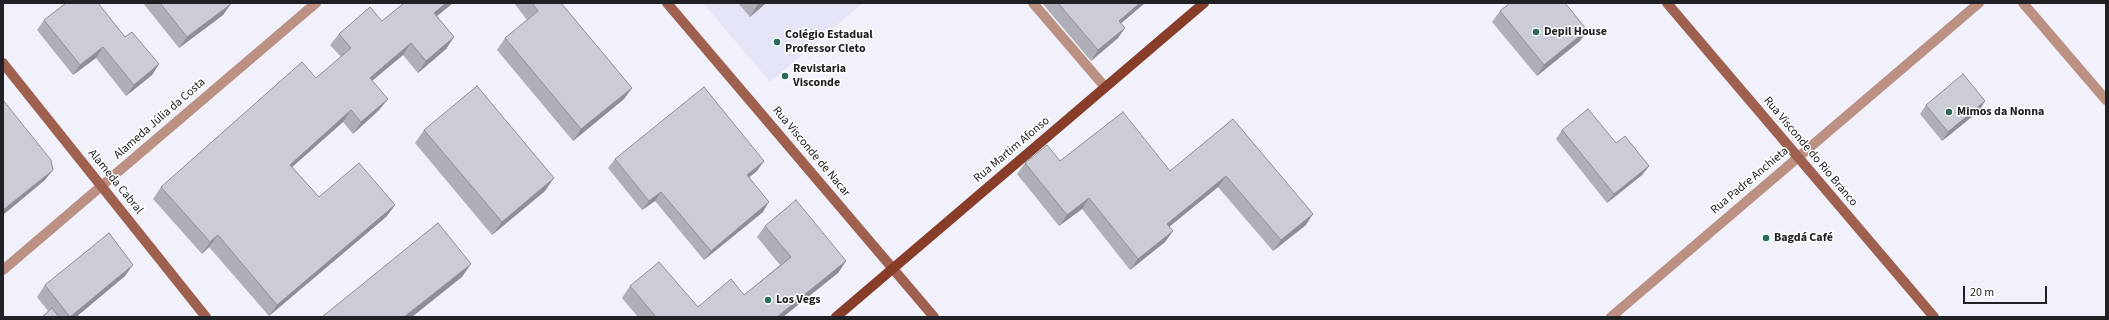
<!DOCTYPE html>
<meta charset="utf-8">
<style>
body{margin:0}
#map{position:relative;width:2109px;height:320px;overflow:hidden;background:#f0f1fb;font-family:"Source Sans 3",sans-serif}
canvas{display:block}
.frame{position:absolute;inset:0;border:4px solid #202124;pointer-events:none}
.scale{position:absolute;left:1963px;top:286px;width:84px;height:18px;box-sizing:border-box;border:2px solid #202124;border-top:0;padding-left:5px;font-size:12px;line-height:14px;white-space:nowrap;color:#202124;-webkit-text-stroke:3px #fff;paint-order:stroke}
</style>
<div id="map">
<canvas width="2109" height="320"></canvas>
<div class="frame"></div>
<div class="scale">20 m</div>
</div>
<script>
const ctx = document.querySelector('canvas').getContext('2d');
ctx.lineJoin = 'round';
function fillPath(path, color) {
  ctx.fillStyle = color;
  ctx.fill(path, 'evenodd');
}
function shape(rows) {
  const path = new Path2D();
  for (const r of rows) {
    path.moveTo(r[0], r[1]);
    for (let i = 2; i < r.length; i += 2) path.lineTo(r[i], r[i + 1]);
  }
  return path;
}
function trace(path, color, width, dash) {
  ctx.strokeStyle = color;
  ctx.lineWidth = width;
  ctx.lineCap = dash ? 'butt' : 'round';
  ctx.setLineDash(dash || []);
  ctx.stroke(path);
}
function label(font, color, halo, rows, align = 'center') {
  ctx.font = font + ' "Source Sans 3",sans-serif';
  ctx.lineWidth = 3;
  ctx.setLineDash([]);
  ctx.textBaseline = 'middle';
  ctx.strokeStyle = halo;
  ctx.fillStyle = color;
  for (const [text, x, y, turn = 0] of rows) {
    ctx.save();
    ctx.translate(x, y);
    ctx.rotate((+turn || 0) * Math.PI / 180);
    ctx.textAlign = isNaN(turn) ? turn : align;
    if (halo) ctx.strokeText(text, 0, 0);
    ctx.fillText(text, 0, 0);
    ctx.restore();
  }
}
fillPath(shape([
 [703,3,863,3,770,82]
]), '#e3e5f7');
trace(shape([
 [1033,3,1105,87],
 [2023,3,2106,100]
]), '#bd9084', 10);
trace(shape([
 [3,270,316,3],
 [1611,317,1979,3]
]), '#bd9084', 10);
trace(shape([
 [667,3,934,317],
 [1667,3,1934,317],
 [3,63,206,317]
]), '#9f6050', 10);
trace(shape([
 [836,317,1204,3]
]), '#883d29', 10);
fillPath(shape([
 [143,3,231,3,223,15,179,48],
 [404,3,453,3,437,16,454,37,446,49,418,73,403,55,372,81,388,99,379,110,353,134,343,122,292,167,319,197,395,205,386,217,269,316,209,247,202,254,153,199,161,187,316,78,341,57,330,45,339,34,382,21],
 [514,3,561,3,632,88,624,99,573,141,497,50,505,38,527,20],
 [738,3,766,3,750,17],
 [1042,3,1145,3,1121,23,1118,38,1091,61],
 [1500,11,1587,30,1580,41,1537,76,1492,22],
 [44,20,125,37,159,64,152,75,126,96,96,58,73,75,37,30],
 [1926,105,1979,111,1942,141,1920,114],
 [1233,119,1306,225,1273,251,1218,187,1169,227,1173,231,1165,242,1130,270,1082,209,1059,226,1017,174,1025,163,1060,161,1170,171],
 [424,130,545,191,492,235,415,143],
 [1562,130,1616,143,1649,166,1642,175,1607,203,1556,139],
 [615,159,757,171,749,177,763,212,704,260,655,201,642,210,608,168],
 [765,226,846,261,838,273,783,317,638,317,622,298,630,286,698,307,744,295,780,265,757,237],
 [125,276,76,317,42,317,48,311,37,297,45,285]
]), '#afafb8');
fillPath(shape([
 [446,3,453,3,426,25,434,13],
 [760,3,766,3,750,17,758,4],
 [1140,3,1145,3,1112,31,1119,21],
 [231,4,223,15,179,48,187,37],
 [1125,28,1118,38,1091,61,1098,50],
 [1587,30,1580,41,1537,76,1544,65],
 [454,37,446,49,418,73,426,61],
 [411,43,403,55,361,90,370,78],
 [103,47,96,58,73,75,80,65],
 [159,64,152,75,126,96,134,85],
 [632,88,624,99,573,141,581,129],
 [388,99,379,110,353,134,361,122],
 [1985,101,1979,111,1942,141,1948,132],
 [351,110,343,122,282,176,290,165],
 [764,161,757,171,741,184,747,175],
 [1649,166,1642,175,1607,203,1614,194],
 [53,170,45,180,3,215,3,210],
 [1226,176,1218,187,1159,235,1167,224],
 [554,178,545,191,492,235,502,222],
 [661,192,655,201,642,210,649,201],
 [1089,198,1082,209,1059,226,1067,215],
 [769,202,763,212,704,260,711,251],
 [395,205,386,217,269,316,277,305],
 [1313,214,1306,225,1273,251,1281,240],
 [1173,231,1165,242,1130,270,1138,259],
 [218,235,209,247,202,254,210,242],
 [846,261,838,273,783,317,777,317],
 [471,264,462,277,412,317,404,317],
 [133,265,125,276,76,317,70,317]
]), '#8e8f96');
const building = shape([
 [66,3,98,3,125,37,132,32,159,64,134,85,103,47,80,65,44,20,66,3],
 [160,3,231,3,231,4,187,37,160,3],
 [404,3,446,3,434,13,454,37,426,61,411,43,370,78,388,99,361,122,351,110,290,165,319,197,359,163,395,205,277,305,218,235,210,242,161,187,302,62,316,78,351,48,339,34,370,7,382,21,404,3],
 [532,3,561,3,632,88,581,129,505,38,538,11,532,3],
 [1058,3,1140,3,1119,21,1125,28,1098,50,1058,3],
 [1510,3,1565,3,1587,30,1544,65,1500,11,1510,3],
 [1963,74,1985,101,1948,132,1926,105,1963,74],
 [477,86,554,178,502,222,424,130,477,86],
 [704,87,764,161,747,175,769,202,711,251,661,192,649,201,615,159,704,87],
 [3,100,51,160,53,170,3,210,3,100],
 [1588,109,1616,143,1625,136,1649,166,1614,194,1562,130,1588,109],
 [1123,112,1170,171,1233,119,1313,214,1281,240,1226,176,1167,224,1173,231,1138,259,1089,198,1067,215,1025,163,1047,145,1060,161,1123,112],
 [796,200,846,261,777,317,656,317,630,286,659,262,698,307,731,279,744,295,791,257,765,226,796,200],
 [438,223,471,264,404,317,322,317,438,223],
 [109,233,133,265,70,317,45,285,109,233],
 [52,308,59,317,42,317,52,308]
]);
fillPath(building, '#cbccd6');
trace(building, '#8e8f96', 1);
for (const [x, y, r, color] of [
 [1536,32,4,"#296a58"],
 [777,42,4,"#296a58"],
 [785,76,4,"#296a58"],
 [1949,112,4,"#296a58"],
 [1766,238,4,"#296a58"],
 [768,300,4,"#296a58"]
]) {
  const dot = new Path2D();
  dot.arc(x, y, r, 0, 2 * Math.PI);
  ctx.fillStyle = color;
  ctx.fill(dot);
  trace(dot, '#fff', 1.5);
}
label('bold 12px', '#202124', '#fff', [
 ["Depil House",1544,32],
 ["Colégio Estadual",785,35],
 ["Professor Cleto",785,49],
 ["Revistaria",793,69],
 ["Visconde",793,83],
 ["Mimos da Nonna",1957,112],
 ["Bagdá Café",1774,238],
 ["Los Vegs",776,300]
], 'left');
label('12px', '#202124', '#fff', [
 ["Alameda Júlia da Costa",160,119,-41],
 ["Rua Martim Afonso",1012,150,-40],
 ["Rua Visconde de Nacar",811,152,50],
 ["Rua Visconde do Rio Branco",1810,152,50],
 ["Rua Padre Anchieta",1750,181,-40],
 ["Alameda Cabral",115,182,51]
]);
</script>
